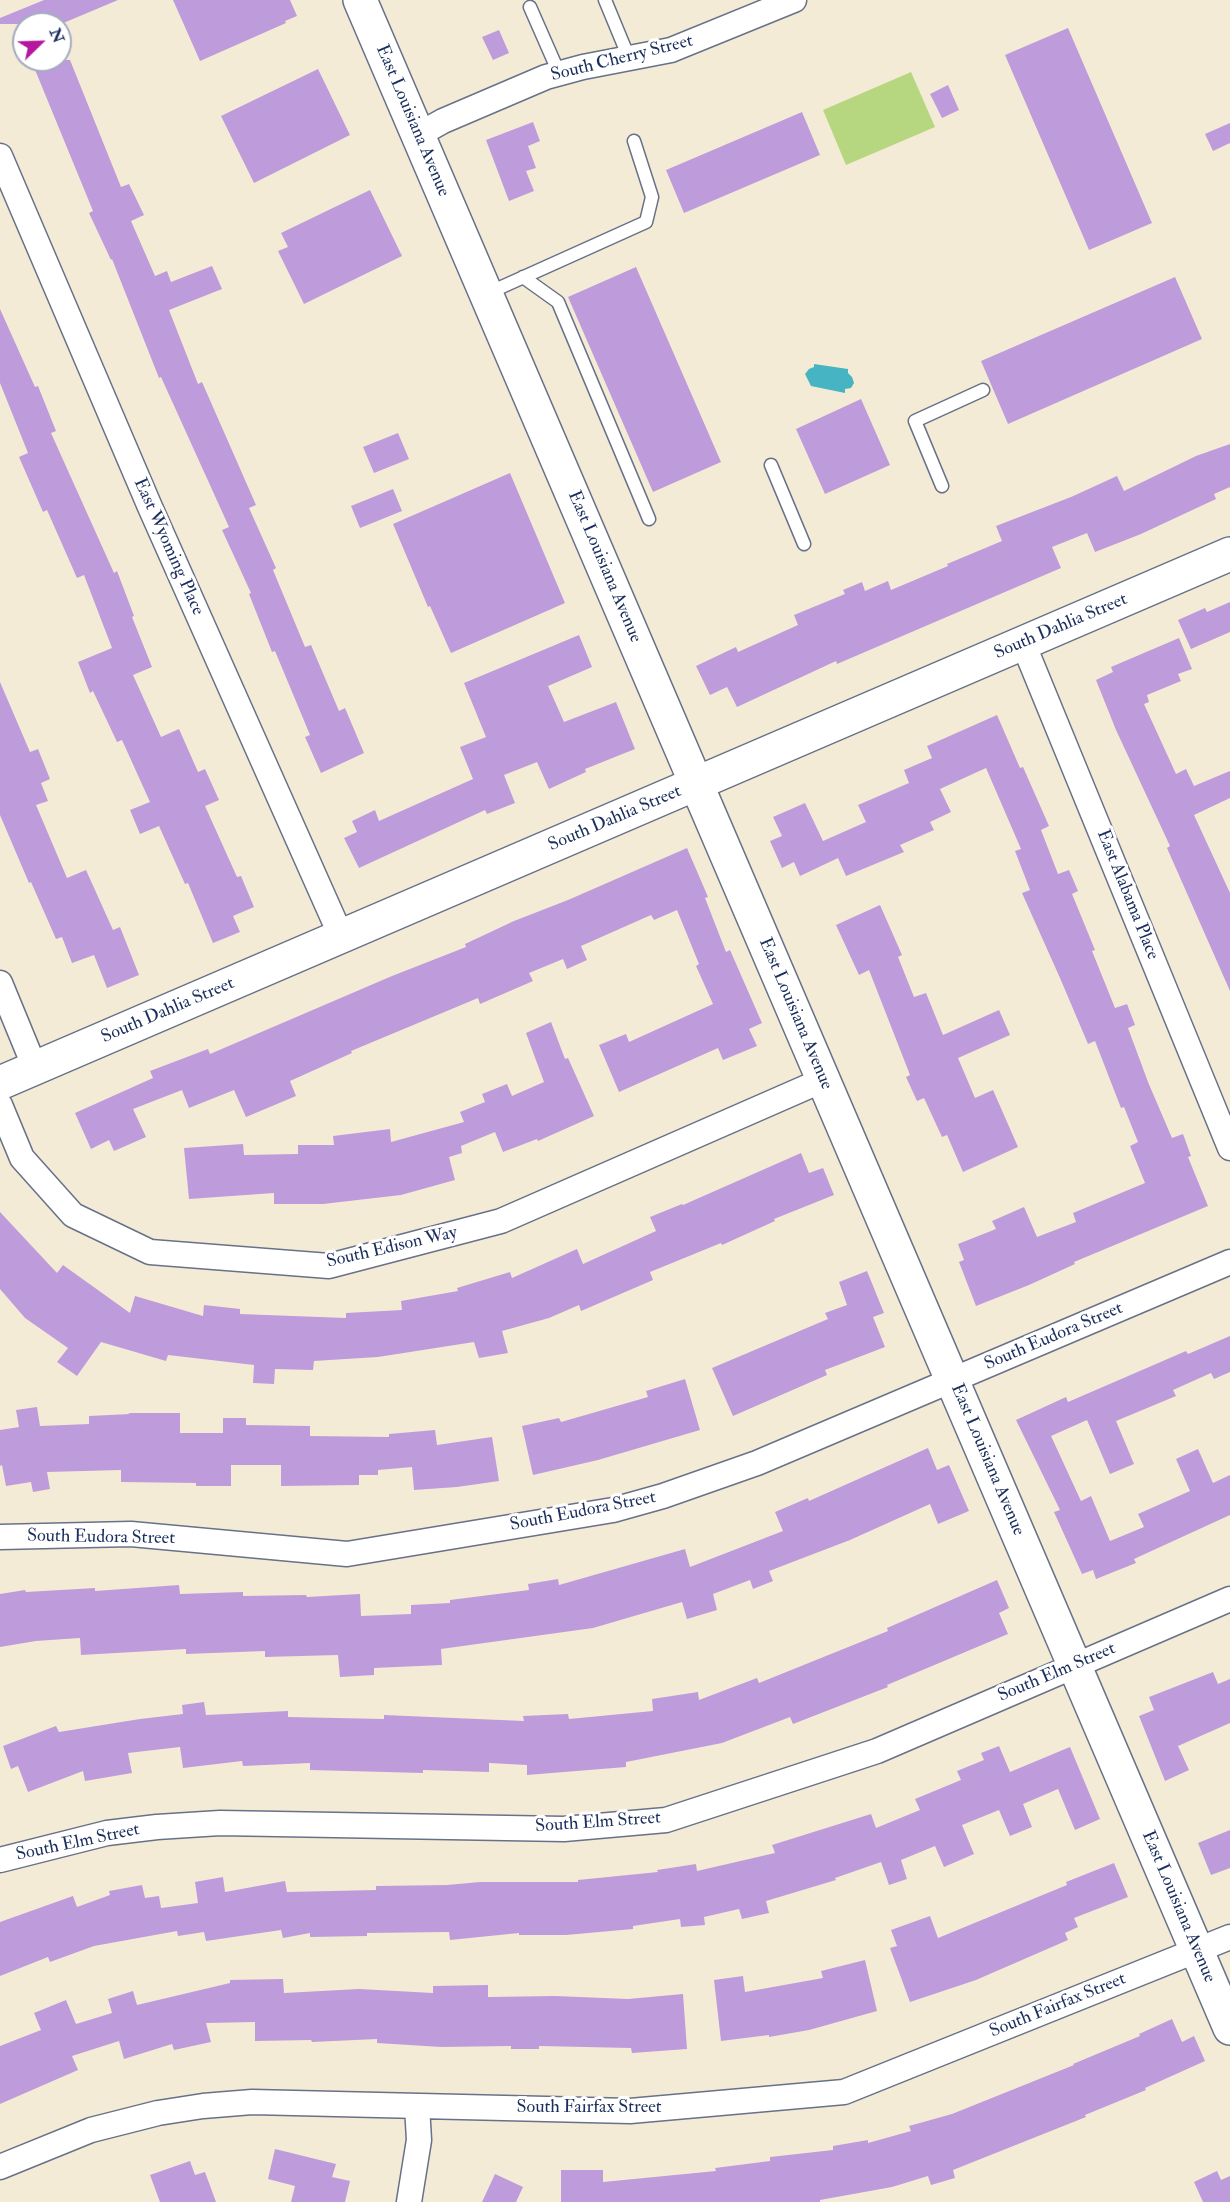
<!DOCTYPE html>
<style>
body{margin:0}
#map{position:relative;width:1230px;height:2202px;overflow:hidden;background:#f4ebd6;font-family:"IM FELL Double Pica",serif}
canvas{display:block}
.north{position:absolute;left:12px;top:12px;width:60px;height:60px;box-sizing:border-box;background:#fff;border:2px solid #a4acbf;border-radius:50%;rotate:67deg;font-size:16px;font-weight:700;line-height:24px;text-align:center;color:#1b2f5e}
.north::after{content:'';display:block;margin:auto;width:21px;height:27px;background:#b5179e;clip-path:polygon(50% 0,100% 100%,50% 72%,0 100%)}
</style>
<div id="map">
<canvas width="1230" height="2202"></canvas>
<div class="north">N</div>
</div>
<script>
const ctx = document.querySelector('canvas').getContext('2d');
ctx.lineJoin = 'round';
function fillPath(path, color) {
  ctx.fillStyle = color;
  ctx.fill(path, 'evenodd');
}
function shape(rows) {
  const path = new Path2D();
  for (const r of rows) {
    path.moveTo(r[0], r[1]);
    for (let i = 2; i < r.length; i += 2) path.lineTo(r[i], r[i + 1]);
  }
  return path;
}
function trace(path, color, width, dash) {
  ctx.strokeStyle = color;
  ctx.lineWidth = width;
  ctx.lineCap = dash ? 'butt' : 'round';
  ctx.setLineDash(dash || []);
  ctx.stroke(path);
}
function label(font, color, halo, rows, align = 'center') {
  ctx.font = font + ' "IM FELL Double Pica",serif';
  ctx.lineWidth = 6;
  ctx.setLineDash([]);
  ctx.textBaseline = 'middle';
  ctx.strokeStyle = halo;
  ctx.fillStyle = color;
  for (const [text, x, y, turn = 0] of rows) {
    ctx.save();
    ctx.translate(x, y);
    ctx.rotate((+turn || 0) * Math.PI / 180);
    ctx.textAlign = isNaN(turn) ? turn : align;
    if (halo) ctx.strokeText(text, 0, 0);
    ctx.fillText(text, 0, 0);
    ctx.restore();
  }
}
fillPath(shape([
 [911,72,935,127,846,165,823,110]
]), '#b6d77f');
fillPath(shape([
 [814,364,848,369,848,373,852,377,854,383,851,388,845,389,845,393,811,386,805,374,809,369,814,367]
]), '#46b4c2');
fillPath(shape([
 [44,0,118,0,61,24,0,24,0,18],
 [173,0,290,0,297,16,285,21,286,23,200,61],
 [1068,28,1152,223,1089,250,1005,55],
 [499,30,509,53,493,60,482,37],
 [31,60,70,60,121,187,129,184,144,215,131,221,155,276,167,271,171,282,212,266,222,289,169,310,198,384,202,382,256,505,249,508,276,568,273,570,305,647,311,645,339,711,345,708,364,753,321,773,305,737,310,735,275,651,272,652,249,594,251,593,222,530,229,527,161,377,159,378,112,259,111,260,89,213,93,211],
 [318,69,350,135,254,183,221,116],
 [948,85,959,110,942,118,930,94],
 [802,112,820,155,684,213,666,170],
 [533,122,540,141,528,146,536,168,526,171,534,191,509,201,486,140],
 [1230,123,1230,143,1213,151,1205,134],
 [370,190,402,256,304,304,278,251,288,247,281,233],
 [636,267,721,462,653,492,568,297],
 [1175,277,1202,339,1008,424,981,361],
 [0,309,35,387,38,386,56,431,51,433,114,573,117,571,134,616,132,617,152,667,133,675,161,737,179,729,198,772,205,769,219,800,205,806,237,877,241,876,254,907,233,916,240,932,213,943,188,883,185,884,159,826,140,834,130,810,150,802,122,740,117,742,93,691,90,693,78,662,112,648,84,575,77,578,47,510,43,512,19,457,28,453,0,383],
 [861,399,890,465,825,494,796,429],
 [398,433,409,459,374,473,363,447],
 [1230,444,1230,487,1214,494,1216,499,1141,534,1095,552,1087,533,1052,547,1061,568,837,664,836,661,737,707,727,687,710,695,696,666,736,647,738,652,798,625,794,615,845,594,843,590,862,582,865,591,888,581,891,590,948,566,947,564,1002,541,996,526,1071,497,1117,476,1124,491,1196,456],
 [510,473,565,603,451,653,430,606,428,607,393,524],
 [393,489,402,511,360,528,351,506],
 [1230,602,1230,632,1191,649,1178,620,1205,608,1207,612],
 [579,635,592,667,548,686,564,722,616,702,635,749,585,769,586,772,549,789,537,762,504,775,515,803,487,814,485,810,359,868,344,838,357,832,352,821,375,810,379,821,473,779,460,747,486,737,464,683],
 [1179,638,1192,669,1178,674,1181,681,1147,695,1149,702,1144,704,1176,774,1186,769,1194,786,1230,771,1230,798,1194,815,1230,893,1230,991,1167,848,1170,846,1116,730,1096,680,1113,672,1111,667],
 [0,682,30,752,38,749,50,779,41,783,48,801,36,805,67,878,86,870,113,930,120,927,139,975,107,988,94,955,72,963,62,937,56,939,31,882,29,883,0,815],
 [997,715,1020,768,1023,767,1049,826,1041,830,1058,874,1069,870,1078,891,1072,894,1095,950,1092,951,1115,1008,1127,1004,1135,1025,1128,1028,1148,1082,1172,1138,1183,1134,1191,1156,1188,1157,1208,1206,1074,1262,1075,1264,1029,1285,976,1306,959,1262,964,1260,958,1244,996,1229,992,1221,1024,1207,1037,1237,1076,1222,1073,1213,1145,1183,1130,1146,1138,1142,1124,1107,1121,1108,1095,1041,1088,1044,1060,978,1022,893,1030,890,1015,851,1021,849,986,768,940,789,951,812,930,822,934,830,900,845,904,852,846,876,838,858,800,876,794,862,782,868,770,841,782,836,773,817,805,803,823,841,866,822,858,805,909,783,904,770,932,758,927,746],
 [687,848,708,897,705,898,726,952,730,950,762,1023,749,1029,757,1046,723,1060,718,1048,619,1092,599,1045,626,1034,629,1042,713,1004,696,966,699,964,677,910,654,920,651,915,581,946,587,960,567,969,563,959,529,973,533,981,480,1004,478,998,351,1051,352,1053,290,1081,296,1096,246,1117,234,1090,189,1108,182,1090,133,1109,146,1137,114,1151,109,1140,91,1149,75,1113,153,1078,150,1071,208,1049,210,1054,392,976,466,947,465,944,514,921,568,900],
 [880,905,902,955,898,957,914,997,926,993,943,1035,999,1010,1010,1035,958,1058,975,1098,993,1090,1018,1147,963,1172,947,1135,942,1137,924,1098,917,1101,906,1077,910,1075,869,970,859,975,836,925],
 [551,1022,565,1059,568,1058,594,1116,538,1141,537,1139,503,1152,495,1132,461,1146,462,1153,449,1157,455,1180,401,1195,323,1204,274,1204,274,1193,189,1199,184,1148,243,1144,244,1155,298,1154,298,1145,334,1145,333,1136,390,1129,391,1142,464,1122,460,1112,485,1102,482,1094,507,1084,512,1096,544,1082,526,1033],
 [801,1153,809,1173,823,1168,834,1195,774,1219,775,1221,722,1245,721,1243,650,1272,653,1280,602,1302,581,1311,579,1305,549,1318,502,1331,508,1353,479,1358,474,1342,378,1357,314,1361,313,1370,275,1369,274,1384,253,1383,254,1365,168,1355,166,1361,101,1342,77,1376,57,1362,68,1348,25,1318,0,1289,0,1212,57,1273,63,1265,130,1313,135,1296,203,1316,204,1305,240,1309,240,1314,346,1318,346,1313,402,1310,401,1301,458,1291,457,1288,510,1272,512,1278,577,1249,583,1264,656,1231,650,1217,682,1204,683,1205],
 [867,1271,884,1313,873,1317,885,1347,825,1370,827,1375,733,1416,712,1368,828,1319,825,1313,847,1305,839,1282],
 [1230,1336,1230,1372,1214,1379,1211,1373,1173,1390,1176,1396,1116,1421,1134,1464,1110,1474,1087,1420,1051,1436,1081,1501,1091,1496,1110,1541,1144,1527,1138,1514,1190,1491,1176,1459,1198,1449,1213,1483,1230,1475,1230,1515,1134,1559,1136,1563,1096,1579,1093,1570,1082,1574,1054,1512,1060,1510,1016,1420,1066,1397,1068,1402,1186,1351,1188,1354],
 [685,1379,700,1430,598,1460,533,1475,522,1426,559,1418,561,1422,648,1397,646,1391],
 [37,1407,40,1426,89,1424,89,1416,130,1414,128,1413,180,1413,180,1433,223,1433,223,1418,246,1418,246,1425,310,1426,310,1436,389,1437,389,1434,435,1430,437,1445,492,1437,499,1481,457,1487,414,1490,412,1467,378,1470,378,1475,359,1475,359,1485,281,1486,281,1465,231,1465,231,1486,196,1486,196,1483,121,1482,121,1470,47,1472,50,1489,33,1492,31,1482,6,1486,2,1465,0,1466,0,1430,19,1427,16,1410],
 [928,1448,937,1470,949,1465,969,1511,938,1524,930,1504,850,1540,769,1571,773,1581,753,1589,750,1580,713,1594,717,1610,687,1619,682,1602,593,1628,441,1649,442,1665,374,1668,374,1675,340,1677,338,1655,265,1657,265,1651,186,1654,186,1649,81,1655,80,1638,36,1641,0,1647,0,1594,25,1590,26,1592,95,1588,95,1591,179,1585,180,1594,243,1592,243,1596,306,1595,307,1597,360,1594,361,1616,411,1614,411,1605,450,1603,450,1600,529,1590,528,1584,558,1579,559,1585,685,1549,690,1567,783,1531,775,1512,808,1498,809,1501],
 [997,1580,1009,1608,999,1613,1008,1634,887,1685,888,1687,793,1724,790,1717,722,1743,626,1762,626,1767,527,1775,527,1765,489,1763,489,1772,423,1770,423,1773,310,1770,310,1763,243,1766,242,1761,183,1768,180,1747,128,1753,132,1773,85,1781,83,1771,28,1792,18,1766,11,1769,3,1746,56,1726,59,1732,140,1719,183,1714,182,1705,204,1702,206,1715,288,1711,288,1717,384,1719,384,1715,524,1721,523,1716,568,1714,569,1719,653,1711,652,1699,698,1692,699,1700,757,1678,759,1683,888,1631,887,1628],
 [1213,1672,1218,1684,1230,1679,1230,1723,1178,1746,1189,1770,1165,1781,1139,1716,1154,1710,1149,1697],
 [999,1746,1010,1772,1070,1747,1100,1819,1075,1830,1058,1789,1023,1804,1032,1827,1010,1836,999,1810,962,1825,974,1854,944,1867,935,1846,901,1860,907,1879,889,1885,881,1862,835,1878,836,1880,766,1901,769,1913,742,1919,739,1909,704,1917,705,1925,681,1927,680,1919,633,1926,633,1929,566,1935,519,1935,519,1933,450,1940,449,1932,367,1933,367,1936,310,1937,310,1933,283,1938,281,1930,206,1941,204,1932,178,1936,177,1931,94,1946,50,1962,48,1957,0,1976,0,1922,73,1896,77,1907,110,1895,109,1891,142,1885,145,1898,159,1896,161,1908,198,1903,195,1882,223,1877,225,1892,285,1881,287,1892,376,1890,376,1886,447,1885,480,1882,578,1882,578,1880,658,1872,657,1870,696,1864,697,1871,775,1853,772,1845,871,1814,876,1828,920,1810,915,1799,961,1780,957,1771,984,1760,981,1753],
 [1230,1830,1230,1868,1211,1875,1198,1843],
 [1114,1863,1128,1897,1074,1918,1078,1927,1065,1933,1068,1940,976,1980,910,2002,890,1948,897,1946,891,1930,930,1916,938,1938,1067,1885,1066,1882],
 [865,1960,877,2011,809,2030,769,2037,769,2035,721,2041,714,1980,743,1976,745,1992,823,1978,821,1971],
 [283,1979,284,1993,359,1989,433,1993,433,1986,488,1985,488,1997,555,1996,628,1999,683,1994,687,2049,632,2053,631,2048,539,2046,539,2049,511,2049,511,2046,441,2047,377,2043,377,2039,312,2042,311,2040,255,2041,255,2022,206,2023,211,2042,174,2050,172,2044,124,2059,119,2041,72,2056,78,2070,0,2104,0,2046,41,2030,34,2013,66,2000,76,2024,112,2013,108,1999,133,1991,137,2005,230,1983,230,1980],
 [1172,2019,1182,2042,1194,2036,1205,2061,1145,2088,1146,2090,1085,2115,1086,2117,953,2170,955,2178,931,2185,928,2176,892,2187,820,2200,820,2202,561,2202,561,2170,603,2170,603,2182,716,2171,715,2168,770,2161,770,2157,833,2150,833,2146,868,2140,868,2143,911,2131,909,2126,952,2114,1074,2065,1073,2064,1140,2036,1139,2034],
 [275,2149,336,2164,332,2177,350,2181,345,2202,291,2202,295,2186,268,2179],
 [190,2161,195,2175,205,2172,216,2202,160,2202,150,2175],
 [1217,2171,1221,2180,1230,2176,1230,2202,1203,2202,1194,2182],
 [495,2174,523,2187,516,2202,482,2202]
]), '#be9cdb');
const lane = shape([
 [605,0,629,58],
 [530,7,559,73],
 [523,277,558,302,649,519],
 [486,294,646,222,652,197,634,141],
 [771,465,804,544],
 [942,486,915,421,983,390]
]);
const street = shape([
 [418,135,443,121,546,77,583,67,671,50,794,0],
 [0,156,150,507,341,936],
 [1023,643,1230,1148],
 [0,983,35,1068],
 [0,1105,22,1158,73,1215,150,1252,329,1266,501,1221,823,1080],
 [0,1537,131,1534,347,1554,613,1510,663,1496,757,1463,1230,1262],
 [0,1860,107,1833,157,1827,220,1823,564,1829,666,1820,877,1751,1230,1599],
 [0,2167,91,2130,158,2113,203,2106,252,2102,630,2111,844,2092,1230,1937],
 [409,2202,419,2140,417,2106]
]);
const secondary = shape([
 [360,0,1230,2028],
 [0,1083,1230,554]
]);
trace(lane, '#677188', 15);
trace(street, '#677188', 27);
trace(secondary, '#677188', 36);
trace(lane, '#fff', 12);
trace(street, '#fff', 24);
trace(secondary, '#fff', 33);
label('18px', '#1b2f5e', '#fff', [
 ["South Cherry Street",622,59,-14],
 ["East Louisiana Avenue",412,121,67],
 ["East Wyoming Place",168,547,66],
 ["East Louisiana Avenue",604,567,67],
 ["South Dahlia Street",1061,627,-23],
 ["South Dahlia Street",615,819,-23],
 ["East Alabama Place",1127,895,68],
 ["South Dahlia Street",168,1011,-23],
 ["East Louisiana Avenue",795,1014,67],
 ["South Edison Way",392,1248,-13],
 ["South Eudora Street",1054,1337,-23],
 ["East Louisiana Avenue",987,1460,67],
 ["South Eudora Street",583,1512,-11],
 ["South Eudora Street",101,1538,1],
 ["South Elm Street",1057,1673,-23],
 ["South Elm Street",598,1823,-4],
 ["South Elm Street",78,1843,-12],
 ["East Louisiana Avenue",1178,1907,67],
 ["South Fairfax Street",1058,2006,-22],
 ["South Fairfax Street",589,2108]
]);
</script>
